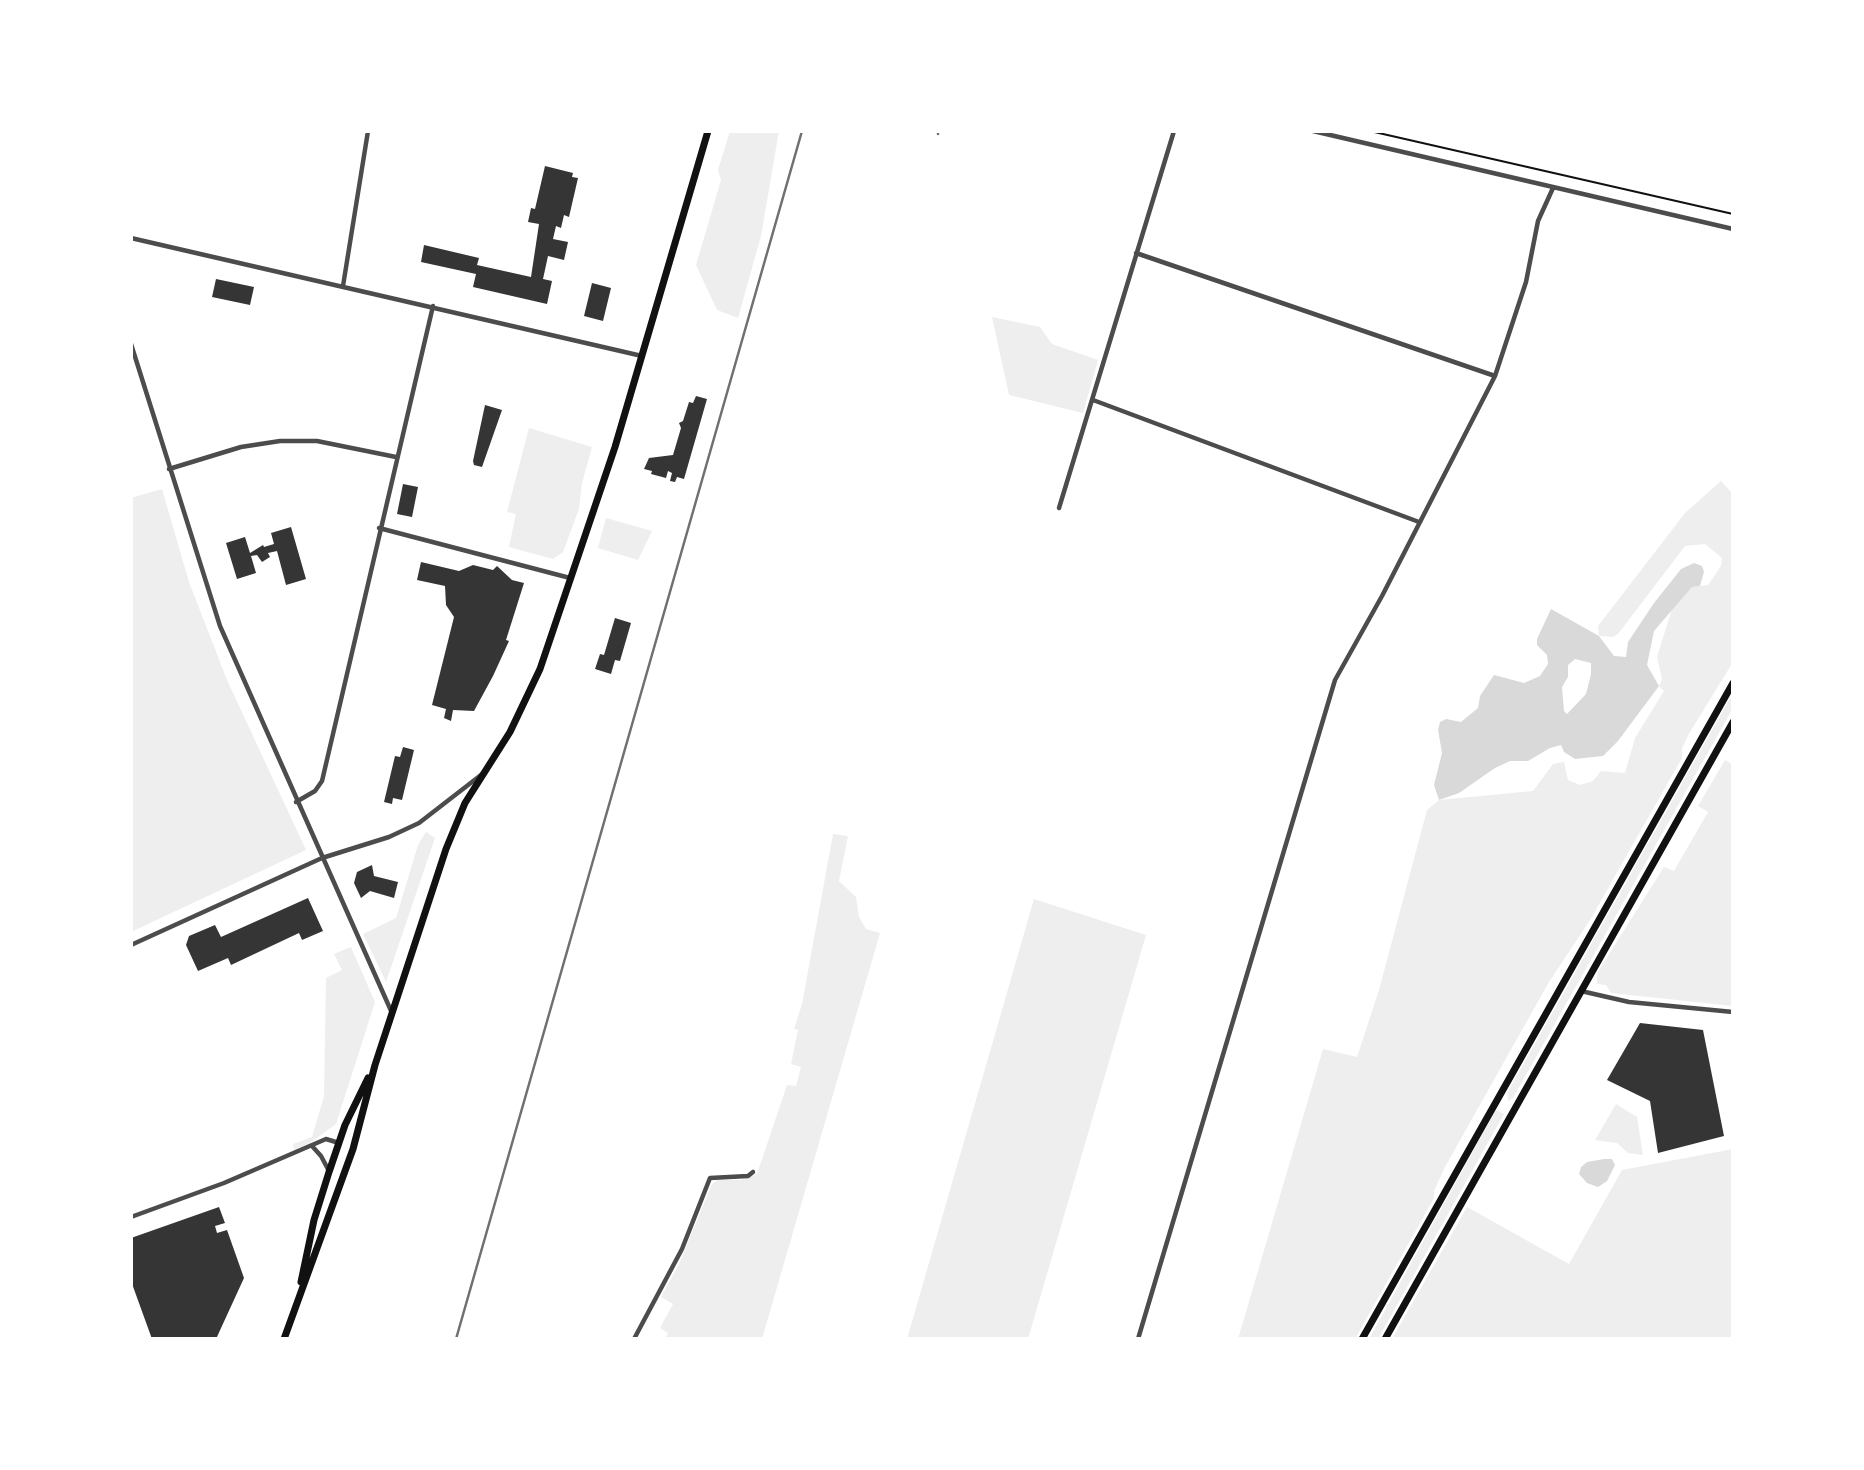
<!DOCTYPE html>
<style>
body{margin:0}
#map{position:relative;width:1864px;height:1470px;overflow:hidden;background:#fff;font-family:"PT Sans",sans-serif}
canvas{display:block}
.frame{position:absolute;inset:0;border:133px solid #fff;pointer-events:none}
</style>
<div id="map">
<canvas width="1864" height="1470"></canvas>
<div class="frame"></div>
</div>
<script>
const ctx = document.querySelector('canvas').getContext('2d');
ctx.lineJoin = 'round';
function fillPath(path, color) {
  ctx.fillStyle = color;
  ctx.fill(path, 'evenodd');
}
function shape(rows) {
  const path = new Path2D();
  for (const r of rows) {
    path.moveTo(r[0], r[1]);
    for (let i = 2; i < r.length; i += 2) path.lineTo(r[i], r[i + 1]);
  }
  return path;
}
function trace(path, color, width, dash) {
  ctx.strokeStyle = color;
  ctx.lineWidth = width;
  ctx.lineCap = dash ? 'butt' : 'round';
  ctx.setLineDash(dash || []);
  ctx.stroke(path);
}
fillPath(shape([
 [730,131,779,131,761,236,738,318,717,310,696,265,721,180,718,170],
 [992,317,1040,327,1052,344,1098,360,1083,413,1009,395],
 [529,428,592,447,582,483,579,509,563,552,553,559,509,547,516,514,507,512],
 [1721,481,1733,494,1733,662,1690,732,1682,748,1682,758,1590,920,1549,982,1445,1167,1434,1191,1434,1198,1355,1339,1238,1339,1323,1049,1357,1057,1379,990,1427,810,1439,800,1533,791,1553,764,1564,762,1568,780,1580,785,1593,781,1601,771,1625,773,1635,738,1664,691,1659,686,1662,679,1657,657,1672,609,1692,587,1708,585,1721,566,1722,558,1705,544,1685,546,1618,634,1613,637,1599,636,1598,626,1685,513],
 [162,489,189,582,227,680,306,850,131,932,131,498],
 [606,518,652,531,638,560,598,548],
 [1733,693,1733,708,1513,1098,1508,1101,1507,1093],
 [1725,760,1733,765,1733,1006,1611,993,1606,985,1597,984,1597,973,1664,867,1674,871,1708,812,1698,806],
 [426,832,435,838,386,982,363,934,396,918,418,845],
 [833,834,848,836,839,881,856,897,859,917,866,929,880,933,762,1339,665,1339,668,1333,660,1328,673,1304,661,1297,679,1264,712,1184,717,1180,741,1180,757,1174,787,1085,796,1086,801,1067,791,1064,798,1030,794,1029,802,1004],
 [1034,899,1146,935,1028,1339,907,1339],
 [351,947,375,1002,336,1124,310,1143,294,1150,293,1144,312,1137,324,1096,326,978,342,970,334,954],
 [1616,1104,1637,1117,1643,1155,1628,1153,1617,1143,1595,1140],
 [1496,1110,1504,1114,1378,1339,1369,1339],
 [1733,1149,1733,1339,1392,1339,1467,1207,1569,1264,1622,1170]
]), '#eee');
fillPath(shape([
 [1694,563,1702,566,1704,572,1700,586,1692,587,1654,631,1647,665,1659,686,1618,741,1603,756,1575,759,1564,752,1561,745,1550,748,1528,761,1510,761,1495,768,1459,793,1439,800,1434,785,1442,753,1438,730,1440,722,1446,719,1461,722,1478,708,1480,696,1494,675,1524,683,1540,676,1548,664,1547,655,1537,645,1537,639,1551,609,1599,636,1614,656,1626,657,1628,642,1654,603,1681,569],
 [1575,659,1591,663,1591,674,1586,694,1567,714,1564,711,1562,687,1568,677,1568,665],
 [1604,1159,1612,1159,1615,1165,1607,1181,1598,1187,1587,1183,1579,1174,1581,1167,1587,1162]
]), '#d9d9d9');
fillPath(shape([
 [545,166,573,173,572,177,578,178,569,217,564,215,561,228,556,226,553,239,568,242,564,260,548,256,543,279,552,281,547,304,473,287,476,274,421,262,424,245,479,258,477,265,531,277,539,224,528,222,531,208,535,209],
 [216,279,254,287,250,305,212,297],
 [592,283,611,288,603,321,584,316],
 [696,396,707,399,684,479,677,477,675,482,670,481,672,473,668,471,666,478,651,474,652,471,644,469,649,458,673,455,681,428,679,423,683,421,689,402,693,403],
 [485,405,502,410,482,467,474,465,473,461],
 [403,484,418,487,412,517,397,514],
 [291,527,306,579,286,585,277,551,268,553,270,557,262,562,257,555,251,556,256,573,237,579,226,543,245,537,250,553,263,545,264,547,274,544,271,533],
 [421,562,459,571,473,565,493,570,497,566,512,580,524,583,506,640,509,641,493,676,474,711,453,710,451,721,444,718,446,709,432,705,454,617,446,605,445,586,417,580],
 [615,618,631,623,620,661,615,660,611,674,595,669,600,654,604,655],
 [403,747,414,750,402,800,393,798,392,804,384,802,395,756,400,757],
 [372,865,374,876,398,882,394,898,370,891,361,898,354,883,357,872],
 [308,898,323,931,302,940,299,933,231,965,228,958,198,971,186,945,189,936,215,925,221,937],
 [1640,1023,1703,1030,1724,1136,1658,1153,1650,1101,1607,1080],
 [219,1207,225,1223,215,1226,217,1233,227,1230,244,1278,216,1339,152,1339,131,1281,131,1238]
]), '#353535');
trace(shape([
 [1370,131,1733,214]
]), '#111', 2);
trace(shape([
 [1313,131,1733,229],
 [131,238,642,356],
 [1136,253,1495,376],
 [343,286,368,131],
 [131,344,220,626,392,1013],
 [1093,400,1419,522],
 [169,469,241,447,280,441,317,441,396,457],
 [1059,508,1174,131],
 [379,528,570,578],
 [296,802,315,791,322,781,433,306],
 [131,945,322,858,389,837,419,823,481,775],
 [1581,991,1629,1002,1733,1012],
 [312,1146,321,1156,329,1171],
 [131,1217,224,1183,326,1139,339,1143],
 [634,1339,682,1249,710,1178,748,1176,753,1172],
 [1138,1339,1335,680,1382,596,1495,376,1526,282,1538,221,1553,188]
]), '#4c4c4c', 4.5);
trace(shape([
 [301,1282,314,1220,329,1172,345,1125,368,1078],
 [284,1339,353,1149,375,1065,446,849,465,803,510,732,540,669,615,447,708,131],
 [1362,1339,1733,683],
 [1385,1339,1733,722]
]), '#111', 7);
trace(shape([
 [938,131,938,134],
 [456,1339,802,131]
]), '#707070', 2.5);
</script>
